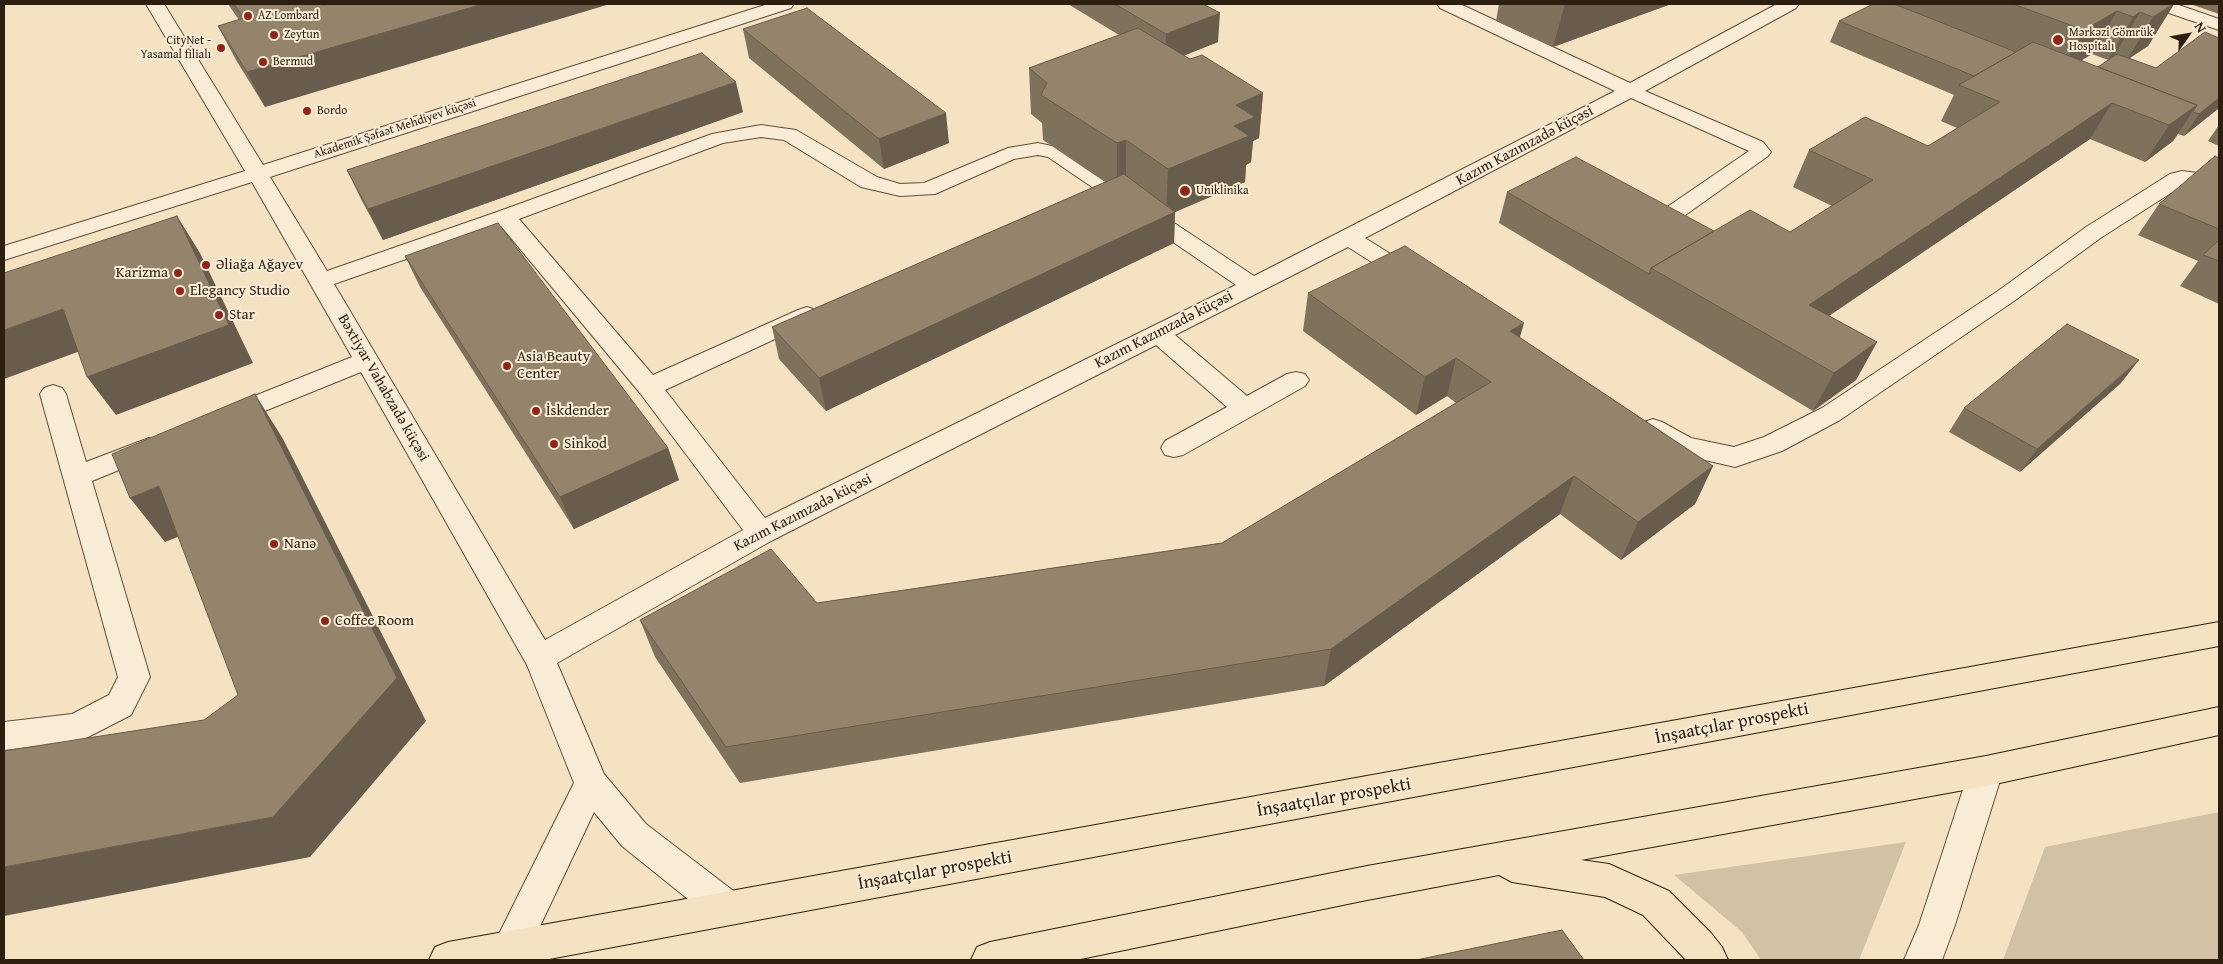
<!DOCTYPE html>
<meta charset="utf-8">
<style>
body{margin:0}
#map{position:relative;width:2223px;height:964px;overflow:hidden;background:#f4e2c2;font-family:"Gentium Book Plus",serif}
canvas{display:block}
.frame{position:absolute;inset:0;border:5px solid #2c1f0f;pointer-events:none}
.north{position:absolute;left:2163px;top:10px;width:50px;height:50px;-webkit-text-stroke:4px #f8ecd7;paint-order:stroke;rotate:58deg;font-size:14px;font-weight:700;line-height:20px;text-align:center;color:#2c1f0f}
.north::after{content:'';display:block;margin:auto;width:18px;height:22px;background:#2c1f0f;clip-path:polygon(50% 0,100% 100%,50% 72%,0 100%)}
</style>
<div id="map">
<canvas width="2223" height="964"></canvas>
<div class="frame"></div>
<div class="north">N</div>
</div>
<script>
const ctx = document.querySelector('canvas').getContext('2d');
ctx.lineJoin = 'round';
function fillPath(path, color) {
  ctx.fillStyle = color;
  ctx.fill(path, 'evenodd');
}
function shape(rows) {
  const path = new Path2D();
  for (const r of rows) {
    path.moveTo(r[0], r[1]);
    for (let i = 2; i < r.length; i += 2) path.lineTo(r[i], r[i + 1]);
  }
  return path;
}
function trace(path, color, width, dash) {
  ctx.strokeStyle = color;
  ctx.lineWidth = width;
  ctx.lineCap = dash ? 'butt' : 'round';
  ctx.setLineDash(dash || []);
  ctx.stroke(path);
}
function label(font, color, halo, rows, align = 'center') {
  ctx.font = font + ' "Gentium Book Plus",serif';
  ctx.lineWidth = 4;
  ctx.setLineDash([]);
  ctx.textBaseline = 'middle';
  ctx.strokeStyle = halo;
  ctx.fillStyle = color;
  for (const [text, x, y, turn = 0] of rows) {
    ctx.save();
    ctx.translate(x, y);
    ctx.rotate((+turn || 0) * Math.PI / 180);
    ctx.textAlign = isNaN(turn) ? turn : align;
    if (halo) ctx.strokeText(text, 0, 0);
    ctx.fillText(text, 0, 0);
    ctx.restore();
  }
}
fillPath(shape([
 [2219,812,2219,960,2003,960,2045,847],
 [1906,842,1859,960,1761,960,1742,932,1674,875]
]), '#d2c1a4');
const minor = shape([
 [146,4,164,4,263,165,768,4,794,4,791,8,270,177,327,271,497,212,712,134,761,125,796,130,877,177,900,184,924,183,1008,148,1038,143,1061,148,1254,276,1615,91,1440,8,1437,4,1460,4,1630,83,1777,4,1799,4,1796,8,1645,91,1763,142,1771,152,1768,156,1670,226,1662,228,1654,226,1651,221,1654,216,1749,151,1631,98,1365,238,1421,273,1425,278,1421,283,1413,285,1405,283,1348,247,1175,335,1247,396,1287,374,1296,372,1305,374,1309,380,1305,386,1183,455,1174,457,1165,455,1161,448,1165,441,1227,407,1156,345,771,541,557,663,604,774,646,824,740,896,745,908,740,920,727,925,714,920,622,846,594,812,524,960,498,960,492,948,574,783,527,665,361,372,235,423,226,426,217,423,213,417,217,411,352,357,252,182,4,260,4,246,245,171,146,4],
 [761,137,784,140,861,187,900,196,935,194,1014,159,1038,155,1048,157,1236,285,765,518,665,390,816,320,819,315,816,310,807,307,798,310,653,375,519,219,723,143,761,137],
 [501,226,640,393,743,530,545,640,334,284,501,226],
 [2151,4,2176,4,2219,19,2219,30,2154,8,2151,4],
 [2182,171,2198,173,2219,182,2219,196,2185,184,2102,237,2014,301,1840,420,1782,451,1735,467,1675,453,1644,434,1640,428,1644,422,1653,419,1662,422,1691,438,1734,447,1764,437,1822,408,1998,291,2086,227,2170,174,2182,171],
 [53,385,62,388,66,394,86,462,149,438,158,440,162,447,158,454,92,481,150,677,131,715,88,737,77,741,4,750,4,722,72,714,109,695,118,677,40,394,44,388,53,385],
 [1986,756,1998,761,2003,771,1955,925,1942,960,1904,960,1919,925,1969,771,1974,761,1986,756]
]);
const major = shape([
 [2219,622,2219,646,544,960,429,960,435,947,448,942,2219,622],
 [2219,707,2219,735,1986,786,1581,860,1609,864,1669,891,1711,933,1722,947,1728,960,1686,960,1643,915,1605,897,1512,882,1499,875,1367,900,1076,960,971,960,977,947,990,942,1367,866,1986,756,2219,707]
]);
trace(minor, '#5e503c', 2);
trace(major, '#2c1f0f', 2);
fillPath(minor, '#f8ecd7');
fillPath(major, '#f4e2c2');
fillPath(shape([
 [228,4,322,4,323,5,265,107,236,60,218,26,239,20],
 [1068,4,1203,4,1218,42,1183,56,1190,59,1263,93,1259,138,1253,141,1251,162,1246,165,1245,182,1175,212,1174,243,826,411,779,359,772,327,1105,182,1043,140,1042,123,1031,114,1029,68,1119,35],
 [1499,4,1671,4,1553,47,1496,21],
 [1873,4,2174,4,2148,46,2129,58,2156,68,2219,38,2219,108,2184,136,2178,134,2173,141,2145,162,2090,139,1829,316,1877,342,1856,380,1813,411,1499,223,1507,192,1714,231,1790,232,1832,206,1793,187,1809,150,1928,146,1957,128,1941,121,1954,95,1830,42,1839,21],
 [2092,54,2108,60,2115,56,2098,67,2081,60],
 [2190,4,2219,4,2219,14],
 [743,29,949,143,884,169,749,58],
 [743,112,383,240,362,201,347,170],
 [2219,125,2219,146,2208,141],
 [2219,158,2219,304,2180,286,2198,261,2138,235,2159,204],
 [405,256,668,448,679,480,574,529,420,287],
 [1308,293,1519,337,1713,466,1695,504,1621,560,1560,514,1324,686,740,783,655,657,640,620,817,603,1222,543,1456,403,1447,396,1416,415,1303,331],
 [2121,383,2020,472,1949,432,1964,408]
]), '#7f725d');
fillPath(shape([
 [483,4,610,4,265,107,247,72],
 [1565,4,1671,4,1553,47],
 [2142,4,2174,4,2148,46,2127,60,2153,17,2140,12,2114,56,2108,60,2133,17],
 [2117,11,2092,54,2059,74,2084,30],
 [1220,13,1218,42,1165,63,1166,34],
 [736,82,743,112,383,240,368,209],
 [1263,93,1259,138,1253,141,1251,162,1246,165,1245,182,1175,212,1174,243,826,411,819,378,1166,216,1168,169,1236,105],
 [2219,98,2219,108,2184,136,2199,114],
 [2112,103,2090,139,1790,342,1809,305],
 [2197,105,2173,141,2145,162,2169,125],
 [946,113,949,143,884,169,879,139],
 [1126,140,1126,186,1117,190,1117,143],
 [177,216,200,253,253,363,116,415,87,377],
 [63,309,91,347,4,379,4,330],
 [1524,323,1513,361,1510,331],
 [1877,342,1856,380,1813,411,1834,373],
 [1456,358,1447,396,1416,415,1425,377],
 [2139,360,2121,383,2020,472,2037,449],
 [255,394,283,439,426,721,310,857,4,916,4,867,273,817],
 [668,448,679,480,574,529,560,497],
 [1713,466,1695,504,1621,560,1638,522],
 [1574,476,1560,514,1324,686,1331,649],
 [159,486,193,531,165,542,130,498]
]), '#685c4c');
const building = shape([
 [234,4,322,4,323,5,329,4,483,4,247,72,218,26,244,18,234,4],
 [1115,4,1203,4,1220,13,1166,34,1115,4],
 [1873,4,1894,4,2016,52,1974,76,1839,21,1873,4],
 [2013,4,2174,4,2153,17,2140,12,2133,17,2117,11,2084,30,2013,4],
 [807,8,946,113,879,139,743,29,807,8],
 [1138,28,1190,59,1202,55,1263,93,1236,105,1255,117,1234,126,1249,136,1168,169,1126,140,1117,143,1041,95,1047,83,1029,68,1138,28],
 [2205,32,2219,38,2219,98,2199,114,2193,112,2197,105,2098,67,2117,54,2156,68,2205,32],
 [2033,42,2197,105,2169,125,2112,103,1809,305,1877,342,1834,373,1651,268,1750,210,1790,232,1873,180,1809,150,1865,117,1928,146,2000,102,1959,85,2033,42],
 [702,53,736,82,368,209,347,170,702,53],
 [2215,156,2219,158,2219,229,2159,204,2215,156],
 [1576,157,1714,231,1651,268,1649,274,1507,192,1576,157],
 [1124,174,1175,212,819,378,772,327,1124,174],
 [177,216,229,325,87,377,63,309,4,330,4,273,177,216],
 [498,223,668,448,560,497,405,256,498,223],
 [2219,240,2219,261,2203,255,2219,240],
 [1405,246,1524,323,1510,331,1713,466,1638,522,1574,476,1331,649,726,747,640,620,771,549,817,603,1222,543,1491,382,1456,358,1425,377,1308,293,1405,246],
 [2067,324,2139,360,2037,449,1964,408,2067,324],
 [255,394,397,678,273,817,4,867,4,751,204,720,238,695,159,486,130,498,112,454,255,394],
 [1562,930,1584,960,1416,960,1562,930]
]);
fillPath(building, '#94846c');
trace(building, '#685c4c', 1);
for (const [x, y, r, color] of [
 [248,16,5,"#8f2418"],
 [274,35,5,"#8f2418"],
 [2058,40,6,"#8f2418"],
 [221,48,5,"#8f2418"],
 [263,62,5,"#8f2418"],
 [307,111,5,"#8f2418"],
 [1185,191,6,"#8f2418"],
 [206,265,5,"#8f2418"],
 [178,273,5,"#8f2418"],
 [180,291,5,"#8f2418"],
 [219,315,5,"#8f2418"],
 [507,366,5,"#8f2418"],
 [536,411,5,"#8f2418"],
 [554,444,5,"#8f2418"],
 [274,544,5,"#8f2418"],
 [325,621,5,"#8f2418"]
]) {
  const dot = new Path2D();
  dot.arc(x, y, r, 0, 2 * Math.PI);
  ctx.fillStyle = color;
  ctx.fill(dot);
  trace(dot, '#f8ecd7', 2);
}
label('12px', '#2c1f0f', '#f8ecd7', [
 ["AZ Lombard",258,16],
 ["Mərkəzi Gömrük",2069,33],
 ["Hospitalı",2069,47],
 ["Zeytun",284,35],
 ["CityNet -",211,41,"right"],
 ["Yasamal filialı",211,55,"right"],
 ["Bermud",273,62],
 ["Bordo",317,111],
 ["Uniklinika",1196,191]
], 'left');
label('12px', '#2c1f0f', '#f8ecd7', [
 ["Akademik Şəfaət Mehdiyev küçəsi",395,129,-18]
]);
label('15px', '#2c1f0f', '#f8ecd7', [
 ["Kazım Kazımzadə küçəsi",1525,146,-28],
 ["Kazım Kazımzadə küçəsi",1164,330,-27],
 ["Bəxtiyar Vahabzadə küçəsi",383,388,60],
 ["Kazım Kazımzadə küçəsi",803,513,-27]
]);
label('15px', '#2c1f0f', '#f8ecd7', [
 ["Əliağa Ağayev",216,265],
 ["Karizma",168,273,"right"],
 ["Elegancy Studio",190,291],
 ["Star",229,315],
 ["Asia Beauty",517,357],
 ["Center",517,374],
 ["İskdender",546,411],
 ["Sinkod",564,444],
 ["Nanə",284,544],
 ["Coffee Room",335,621]
], 'left');
label('18px', '#2c1f0f', '#f8ecd7', [
 ["İnşaatçılar prospekti",1732,724,-11],
 ["İnşaatçılar prospekti",1334,798,-10],
 ["İnşaatçılar prospekti",935,871,-10]
]);
</script>
